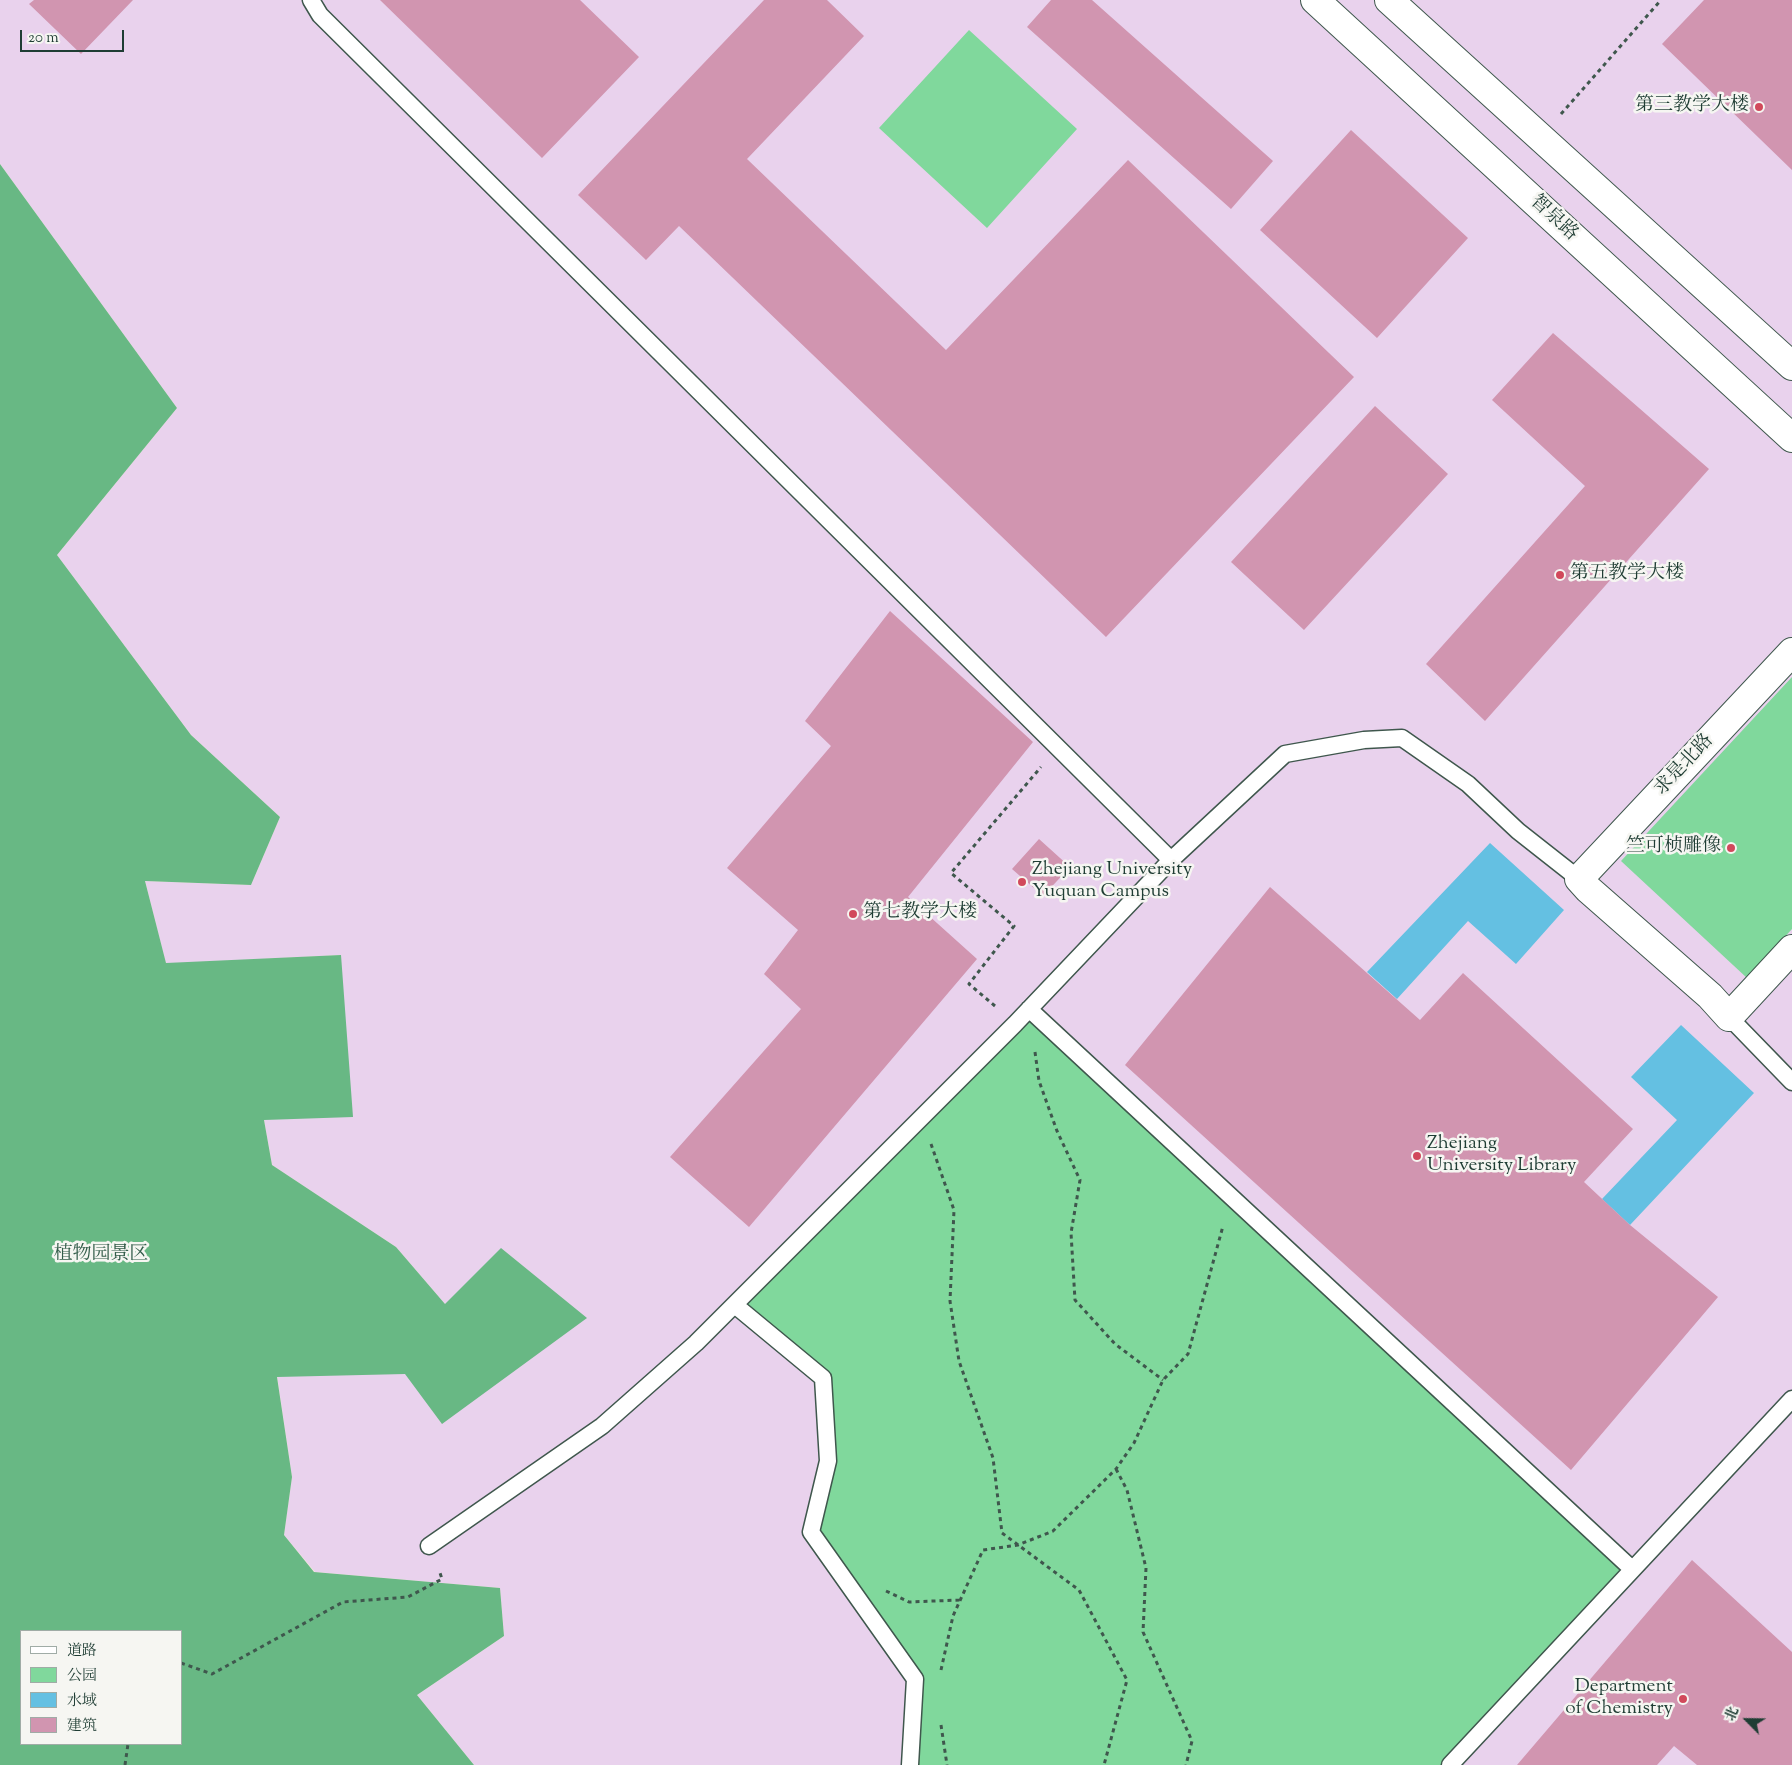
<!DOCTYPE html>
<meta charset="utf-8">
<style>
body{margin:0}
#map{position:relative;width:1792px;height:1765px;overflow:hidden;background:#f4eada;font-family:"Sorts Mill Goudy","Noto Serif SC",serif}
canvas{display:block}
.legend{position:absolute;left:20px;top:1630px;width:162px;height:115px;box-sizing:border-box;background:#f6f6f2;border:1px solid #a0aca6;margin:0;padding:6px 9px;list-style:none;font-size:15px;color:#1f3d34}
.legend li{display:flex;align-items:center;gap:10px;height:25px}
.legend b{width:25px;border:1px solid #a0aca6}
.north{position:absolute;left:1722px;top:1695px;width:50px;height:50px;-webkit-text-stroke:4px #f6f6f2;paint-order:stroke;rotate:293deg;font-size:14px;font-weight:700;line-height:20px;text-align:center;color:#1f3d34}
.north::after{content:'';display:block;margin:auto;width:18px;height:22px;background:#1f3d34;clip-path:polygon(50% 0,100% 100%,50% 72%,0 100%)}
.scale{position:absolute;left:20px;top:30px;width:104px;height:22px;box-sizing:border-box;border:2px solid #1f3d34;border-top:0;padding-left:6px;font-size:15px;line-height:18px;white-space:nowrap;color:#1f3d34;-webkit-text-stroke:4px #f6f6f2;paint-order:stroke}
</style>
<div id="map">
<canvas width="1792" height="1765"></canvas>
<ul class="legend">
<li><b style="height:6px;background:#fff"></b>道路</li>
<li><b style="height:14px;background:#80d89c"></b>公园</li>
<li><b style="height:14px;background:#64c0e2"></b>水域</li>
<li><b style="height:14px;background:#d195b0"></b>建筑</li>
</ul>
<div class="north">北</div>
<div class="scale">20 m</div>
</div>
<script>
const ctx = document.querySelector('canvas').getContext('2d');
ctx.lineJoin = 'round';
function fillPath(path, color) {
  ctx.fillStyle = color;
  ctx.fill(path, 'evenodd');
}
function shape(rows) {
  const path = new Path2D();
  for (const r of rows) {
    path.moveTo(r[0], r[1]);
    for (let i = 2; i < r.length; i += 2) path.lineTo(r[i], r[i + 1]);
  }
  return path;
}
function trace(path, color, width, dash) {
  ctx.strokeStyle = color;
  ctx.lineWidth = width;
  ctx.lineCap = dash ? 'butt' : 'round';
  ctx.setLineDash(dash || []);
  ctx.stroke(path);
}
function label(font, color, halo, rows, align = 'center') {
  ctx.font = font + ' "Sorts Mill Goudy","Noto Serif SC",serif';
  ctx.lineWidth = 5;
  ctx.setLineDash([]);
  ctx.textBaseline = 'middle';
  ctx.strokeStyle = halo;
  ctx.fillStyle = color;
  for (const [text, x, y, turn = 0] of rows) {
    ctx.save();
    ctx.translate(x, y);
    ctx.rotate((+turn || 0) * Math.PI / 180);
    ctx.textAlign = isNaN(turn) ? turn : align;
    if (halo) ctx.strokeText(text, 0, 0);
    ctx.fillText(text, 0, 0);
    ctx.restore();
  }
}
fillPath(shape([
 [0,0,1792,0,1792,1765,474,1765,417,1695,504,1636,500,1588,315,1572,284,1535,292,1477,277,1376,405,1373,445,1304,396,1247,272,1165,264,1120,341,955,166,964,145,881,251,885,280,817,191,735,57,555,177,408,0,164]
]), '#e9d2ed');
fillPath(shape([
 [969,30,1077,129,987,228,879,128],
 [1792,677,1792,929,1747,978,1621,861],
 [1029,1009,1632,1569,1443,1765,910,1765,915,1679,811,1532,828,1461,823,1378,736,1306]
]), '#80d89c');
fillPath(shape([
 [0,164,177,408,57,555,191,735,280,817,251,885,145,881,166,963,341,955,353,1117,264,1120,272,1165,396,1247,445,1304,501,1248,587,1318,442,1424,405,1374,277,1377,292,1477,284,1535,314,1572,500,1588,504,1636,417,1695,474,1765,0,1765],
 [21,1631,181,1631,181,1744,21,1744]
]), '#68b884');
fillPath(shape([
 [1490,843,1564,910,1516,964,1468,921,1397,999,1367,972],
 [1681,1025,1754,1093,1630,1225,1602,1199,1677,1120,1631,1077]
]), '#64c0e2');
fillPath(shape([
 [34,0,133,0,81,54,29,4],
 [380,0,580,0,639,57,542,158],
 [764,0,827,0,864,36,747,159,946,350,1128,160,1354,377,1106,637,679,226,646,260,578,195],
 [1051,0,1092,0,1273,161,1231,209,1027,27],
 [1704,0,1792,0,1792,170,1662,44],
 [1351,130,1468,238,1377,338,1260,230],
 [1553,333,1709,469,1485,721,1426,664,1585,486,1492,400],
 [1375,406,1448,474,1304,630,1231,562],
 [890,611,1033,742,908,897,977,959,749,1227,670,1157,801,1009,764,974,798,930,727,868,831,746,805,721],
 [1039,839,1070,867,1043,896,1012,869],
 [1270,887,1420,1020,1463,973,1633,1129,1584,1182,1630,1225,1718,1297,1571,1470,1125,1065],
 [1692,1560,1792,1652,1792,1765,1697,1765,1674,1746,1657,1765,1517,1765]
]), '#d195b0');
const service = shape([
 [311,0,320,15,1171,860],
 [1029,1009,1632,1569],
 [1729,1017,1792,1082],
 [736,1306,823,1378,828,1461,811,1532,915,1679,910,1765],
 [429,1546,602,1426,696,1343,1015,1024,1171,860,1285,754,1364,740,1402,738,1468,784,1518,831,1579,879],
 [1450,1765,1792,1399]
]);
const minor = shape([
 [1315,0,1792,438],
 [1389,0,1792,366],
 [1792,652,1579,879,1588,889,1710,996,1729,1017,1792,949]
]);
trace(service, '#3f574d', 19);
trace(minor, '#3f574d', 30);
trace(shape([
 [1561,114,1661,0],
 [995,1006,969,984,1014,926,951,873,1041,767],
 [1035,1052,1039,1081,1057,1131,1080,1180,1071,1233,1075,1300,1115,1344,1163,1380],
 [931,1144,954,1210,950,1301,959,1361,993,1458,1002,1533,1079,1590,1127,1680,1104,1765],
 [1116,1469,1127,1490,1146,1568,1143,1632,1192,1741,1186,1765],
 [886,1591,909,1602,960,1600],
 [181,1663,212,1674,343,1602,408,1597,442,1579,439,1570],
 [941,1670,953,1616,983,1550,1018,1545,1053,1531,1116,1469,1134,1443,1163,1380,1188,1354,1223,1226],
 [941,1725,947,1765],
 [125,1765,128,1744]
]), '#3f574d', 3, [4, 4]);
trace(service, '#fff', 16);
trace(minor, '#fff', 28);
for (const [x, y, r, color] of [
 [1759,107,5,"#d1495b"],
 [1560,575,5,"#d1495b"],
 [1731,848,5,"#d1495b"],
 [1022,882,5,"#d1495b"],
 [853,914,5,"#d1495b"],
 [1417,1156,5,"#d1495b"],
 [1683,1699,5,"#d1495b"]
]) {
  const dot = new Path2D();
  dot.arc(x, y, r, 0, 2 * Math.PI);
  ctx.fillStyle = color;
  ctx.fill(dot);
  trace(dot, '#f6f6f2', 2);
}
label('19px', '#1f3d34', '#f6f6f2', [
 ["第三教学大楼",1749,107,"right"],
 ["第五教学大楼",1570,575],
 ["竺可桢雕像",1721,848,"right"],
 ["Zhejiang University",1032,871],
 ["Yuquan Campus",1032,893],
 ["第七教学大楼",863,914],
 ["Zhejiang",1427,1145],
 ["University Library",1427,1167],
 ["Department",1673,1688,"right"],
 ["of Chemistry",1673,1710,"right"]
], 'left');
label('19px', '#1f3d34', '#f6f6f2', [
 ["智泉路",1553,219,43],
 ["求是北路",1685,766,-47]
]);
label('19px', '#325c49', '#f6f6f2', [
 ["植物园景区",101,1256]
]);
</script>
